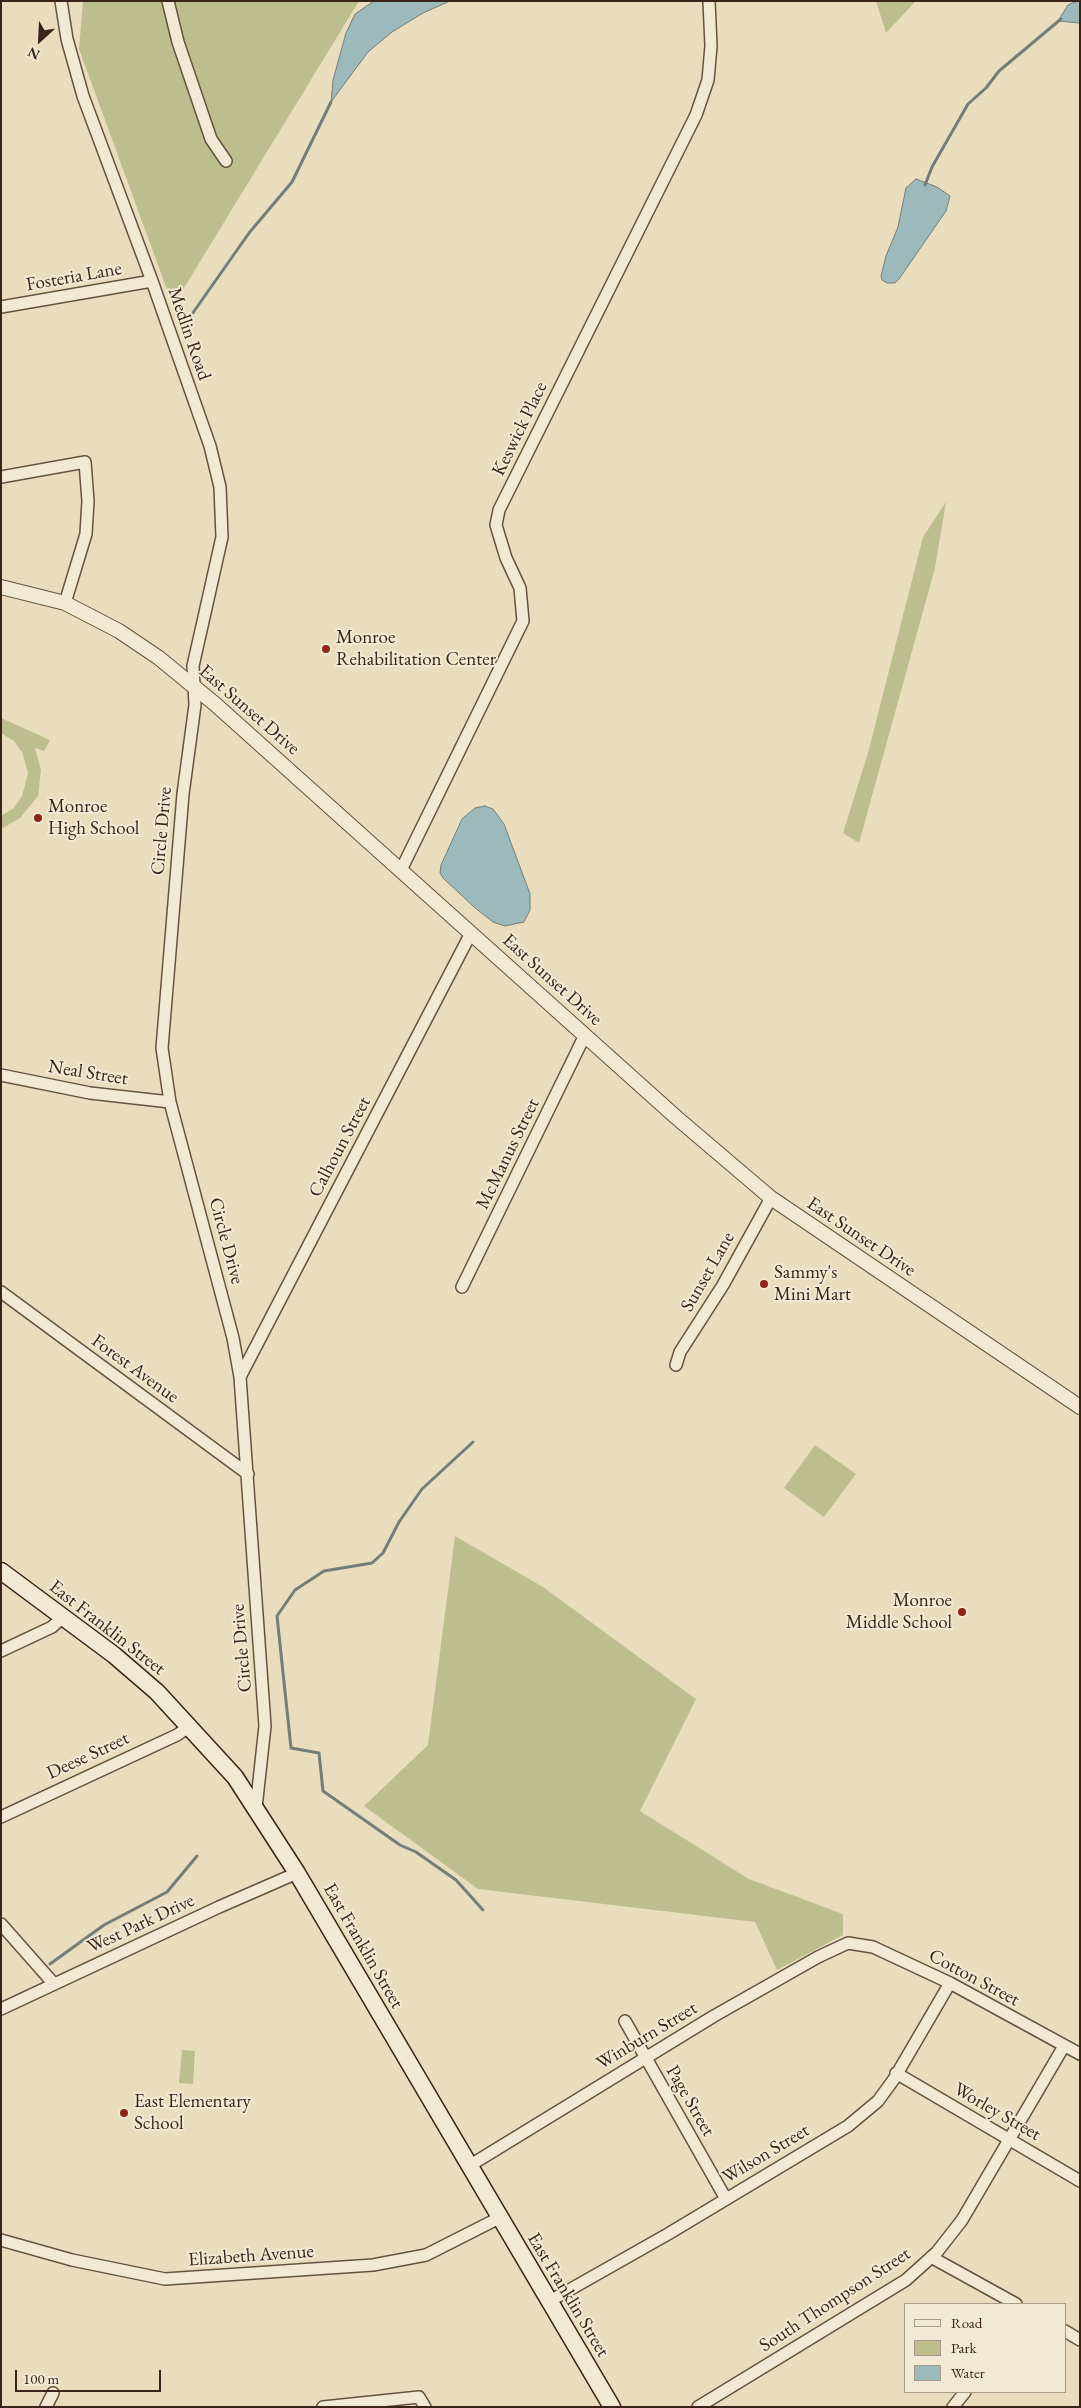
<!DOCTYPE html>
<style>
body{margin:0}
#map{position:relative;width:1081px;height:2408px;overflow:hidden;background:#eaddbd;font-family:"EB Garamond",serif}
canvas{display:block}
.frame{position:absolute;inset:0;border:2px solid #3a2317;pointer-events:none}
.legend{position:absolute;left:904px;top:2303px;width:162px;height:90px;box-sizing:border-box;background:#f1e9d4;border:1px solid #a89a88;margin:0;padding:6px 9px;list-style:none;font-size:15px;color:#3a2317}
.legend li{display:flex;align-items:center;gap:10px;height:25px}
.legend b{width:25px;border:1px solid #a89a88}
.north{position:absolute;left:15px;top:15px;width:50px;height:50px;-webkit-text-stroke:4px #f1e9d4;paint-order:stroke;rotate:205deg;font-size:14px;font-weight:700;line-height:20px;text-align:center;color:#3a2317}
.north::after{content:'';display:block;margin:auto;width:18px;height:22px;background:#3a2317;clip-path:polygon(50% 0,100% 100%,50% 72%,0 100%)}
.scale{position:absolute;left:15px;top:2370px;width:146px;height:22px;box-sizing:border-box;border:2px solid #3a2317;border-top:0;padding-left:6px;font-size:15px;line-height:18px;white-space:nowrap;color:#3a2317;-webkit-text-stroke:4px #f1e9d4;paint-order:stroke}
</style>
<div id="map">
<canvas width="1081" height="2408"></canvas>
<div class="frame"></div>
<ul class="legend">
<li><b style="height:6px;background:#f1e9d4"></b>Road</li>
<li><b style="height:14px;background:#bcbf8d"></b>Park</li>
<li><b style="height:14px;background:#9cb9bb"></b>Water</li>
</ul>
<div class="north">N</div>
<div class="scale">100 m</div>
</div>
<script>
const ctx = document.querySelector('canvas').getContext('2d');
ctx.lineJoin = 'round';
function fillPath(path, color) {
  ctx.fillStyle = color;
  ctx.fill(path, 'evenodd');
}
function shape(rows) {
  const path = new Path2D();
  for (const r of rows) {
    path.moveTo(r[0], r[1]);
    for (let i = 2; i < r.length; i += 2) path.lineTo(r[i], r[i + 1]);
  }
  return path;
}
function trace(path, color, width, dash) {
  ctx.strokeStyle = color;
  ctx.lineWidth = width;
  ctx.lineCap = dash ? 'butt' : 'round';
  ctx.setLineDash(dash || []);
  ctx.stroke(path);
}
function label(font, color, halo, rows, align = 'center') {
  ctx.font = font + ' "EB Garamond",serif';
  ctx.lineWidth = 4;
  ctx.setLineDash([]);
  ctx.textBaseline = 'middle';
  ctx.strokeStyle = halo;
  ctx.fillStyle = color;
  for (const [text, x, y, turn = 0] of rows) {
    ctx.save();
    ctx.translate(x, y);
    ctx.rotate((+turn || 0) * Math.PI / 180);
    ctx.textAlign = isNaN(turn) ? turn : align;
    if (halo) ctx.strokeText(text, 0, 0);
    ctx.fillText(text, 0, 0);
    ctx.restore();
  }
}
fillPath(shape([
 [83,1,359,1,173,306,79,49],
 [876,1,916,1,886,33],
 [946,502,935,568,859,843,843,833,868,753,923,537],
 [1,718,50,740,44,751,35,748,41,770,38,796,20,818,1,829,1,816,14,808,22,796,28,773,22,752,14,741,1,733],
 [815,1445,856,1474,824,1517,784,1488],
 [455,1536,543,1587,696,1699,640,1811,749,1879,843,1914,843,1935,777,1970,755,1922,478,1889,364,1806,428,1745],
 [182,2050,195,2051,193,2084,179,2083]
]), '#bcbf8d');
const water = shape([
 [374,1,450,1,423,13,392,32,368,52,331,102,333,80,346,33,355,14,374,1],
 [1077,1,1080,1,1080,23,1058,21,1068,5,1077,1],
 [916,179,937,187,950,196,946,211,899,279,895,283,887,283,882,280,881,276,886,256,898,227,906,188,916,179],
 [485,806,493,809,504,824,530,894,530,910,524,922,505,926,493,922,474,907,443,878,440,873,441,865,462,819,475,808,485,806]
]);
fillPath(water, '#9cb9bb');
trace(water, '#757d79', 1);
trace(shape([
 [925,185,932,167,968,104,986,88,999,71,1061,19],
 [190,317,249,233,292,182,331,102],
 [473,1442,422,1489,399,1522,383,1553,372,1563,324,1571,295,1590,277,1616,291,1748,319,1753,323,1791,400,1845,416,1852,456,1880,483,1910],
 [50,1964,104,1925,167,1892,197,1856]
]), '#757d79', 3);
const minor = shape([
 [61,1,67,39,83,96,152,281,210,446,220,487,222,537,193,666,195,705,183,794,162,1048,170,1102,233,1338,240,1377,265,1726,256,1808],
 [168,1,178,42,211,139,226,161],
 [1,307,152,281],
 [1,477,85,462,88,501,86,534,65,603],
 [401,870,523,621,520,588,506,558,496,525,499,510,696,115,708,80,711,46,709,1],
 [1,1075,90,1093,170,1102],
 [462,1287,585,1035],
 [1,1292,248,1474],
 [676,1365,680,1352,723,1285,771,1198],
 [240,1377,471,933],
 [1,1651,52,1627,63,1617],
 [1,1817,177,1735,190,1726],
 [1,1924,54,1984],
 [1,2009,219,1907,297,1873],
 [625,2021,726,2199],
 [896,2073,1080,2181],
 [469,2166,714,2016,818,1957,848,1943,873,1947,950,1983,1080,2054],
 [1,2240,72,2260,165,2279,373,2265,426,2255,499,2218],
 [931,2257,1016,2304],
 [548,2302,668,2234,848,2126,878,2101,894,2079,950,1983],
 [1065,2331,1080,2340],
 [46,2407,53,2393],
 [323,2407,419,2397,425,2407],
 [698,2407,906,2280,937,2252,962,2220,1064,2046],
 [953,2407,965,2392]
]);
const tertiary = shape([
 [1,587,65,603,119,631,159,658,215,704,677,1118,771,1198,1080,1407]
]);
const secondary = shape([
 [1,1571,114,1655,157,1692,235,1777,297,1873,612,2407]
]);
trace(minor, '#665240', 14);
trace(tertiary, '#665240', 16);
trace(secondary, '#3a2317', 19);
trace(minor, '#f1e9d4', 11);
trace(tertiary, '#f1e9d4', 14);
trace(secondary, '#f1e9d4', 16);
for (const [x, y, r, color] of [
 [326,649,5,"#8f2418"],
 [38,818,5,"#8f2418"],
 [764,1284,5,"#8f2418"],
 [962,1612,5,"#8f2418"],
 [124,2113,5,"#8f2418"]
]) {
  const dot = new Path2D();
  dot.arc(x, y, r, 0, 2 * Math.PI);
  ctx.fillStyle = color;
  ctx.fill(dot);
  trace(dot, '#f1e9d4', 2);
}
label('19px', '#3a2317', '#f1e9d4', [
 ["Fosteria Lane",74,277,-10],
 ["Medlin Road",189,334,71],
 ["Keswick Place",520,429,-64],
 ["East Sunset Drive",249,710,41],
 ["Circle Drive",162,831,-85],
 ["East Sunset Drive",552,980,42],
 ["Neal Street",88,1073,9],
 ["Calhoun Street",340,1147,-62],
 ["McManus Street",508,1154,-64],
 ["East Sunset Drive",861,1237,34],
 ["Circle Drive",226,1241,75],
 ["Sunset Lane",708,1272,-60],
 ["Forest Avenue",135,1369,36],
 ["East Franklin Street",107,1628,38],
 ["Circle Drive",242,1648,-95],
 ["Deese Street",88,1756,-25],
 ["West Park Drive",141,1924,-25],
 ["East Franklin Street",363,1946,60],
 ["Cotton Street",974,1978,28],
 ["Winburn Street",647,2036,-31],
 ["Page Street",690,2101,60],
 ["Worley Street",997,2112,30],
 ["Wilson Street",766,2154,-31],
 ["Elizabeth Avenue",251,2256,-4],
 ["East Franklin Street",568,2295,59],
 ["South Thompson Street",835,2300,-33]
]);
label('19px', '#3a2317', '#f1e9d4', [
 ["Monroe",336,638],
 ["Rehabilitation Center",336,660],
 ["Monroe",48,807],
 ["High School",48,829],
 ["Sammy's",774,1273],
 ["Mini Mart",774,1295],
 ["Monroe",952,1601,"right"],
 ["Middle School",952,1623,"right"],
 ["East Elementary",134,2102],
 ["School",134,2124]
], 'left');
</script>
